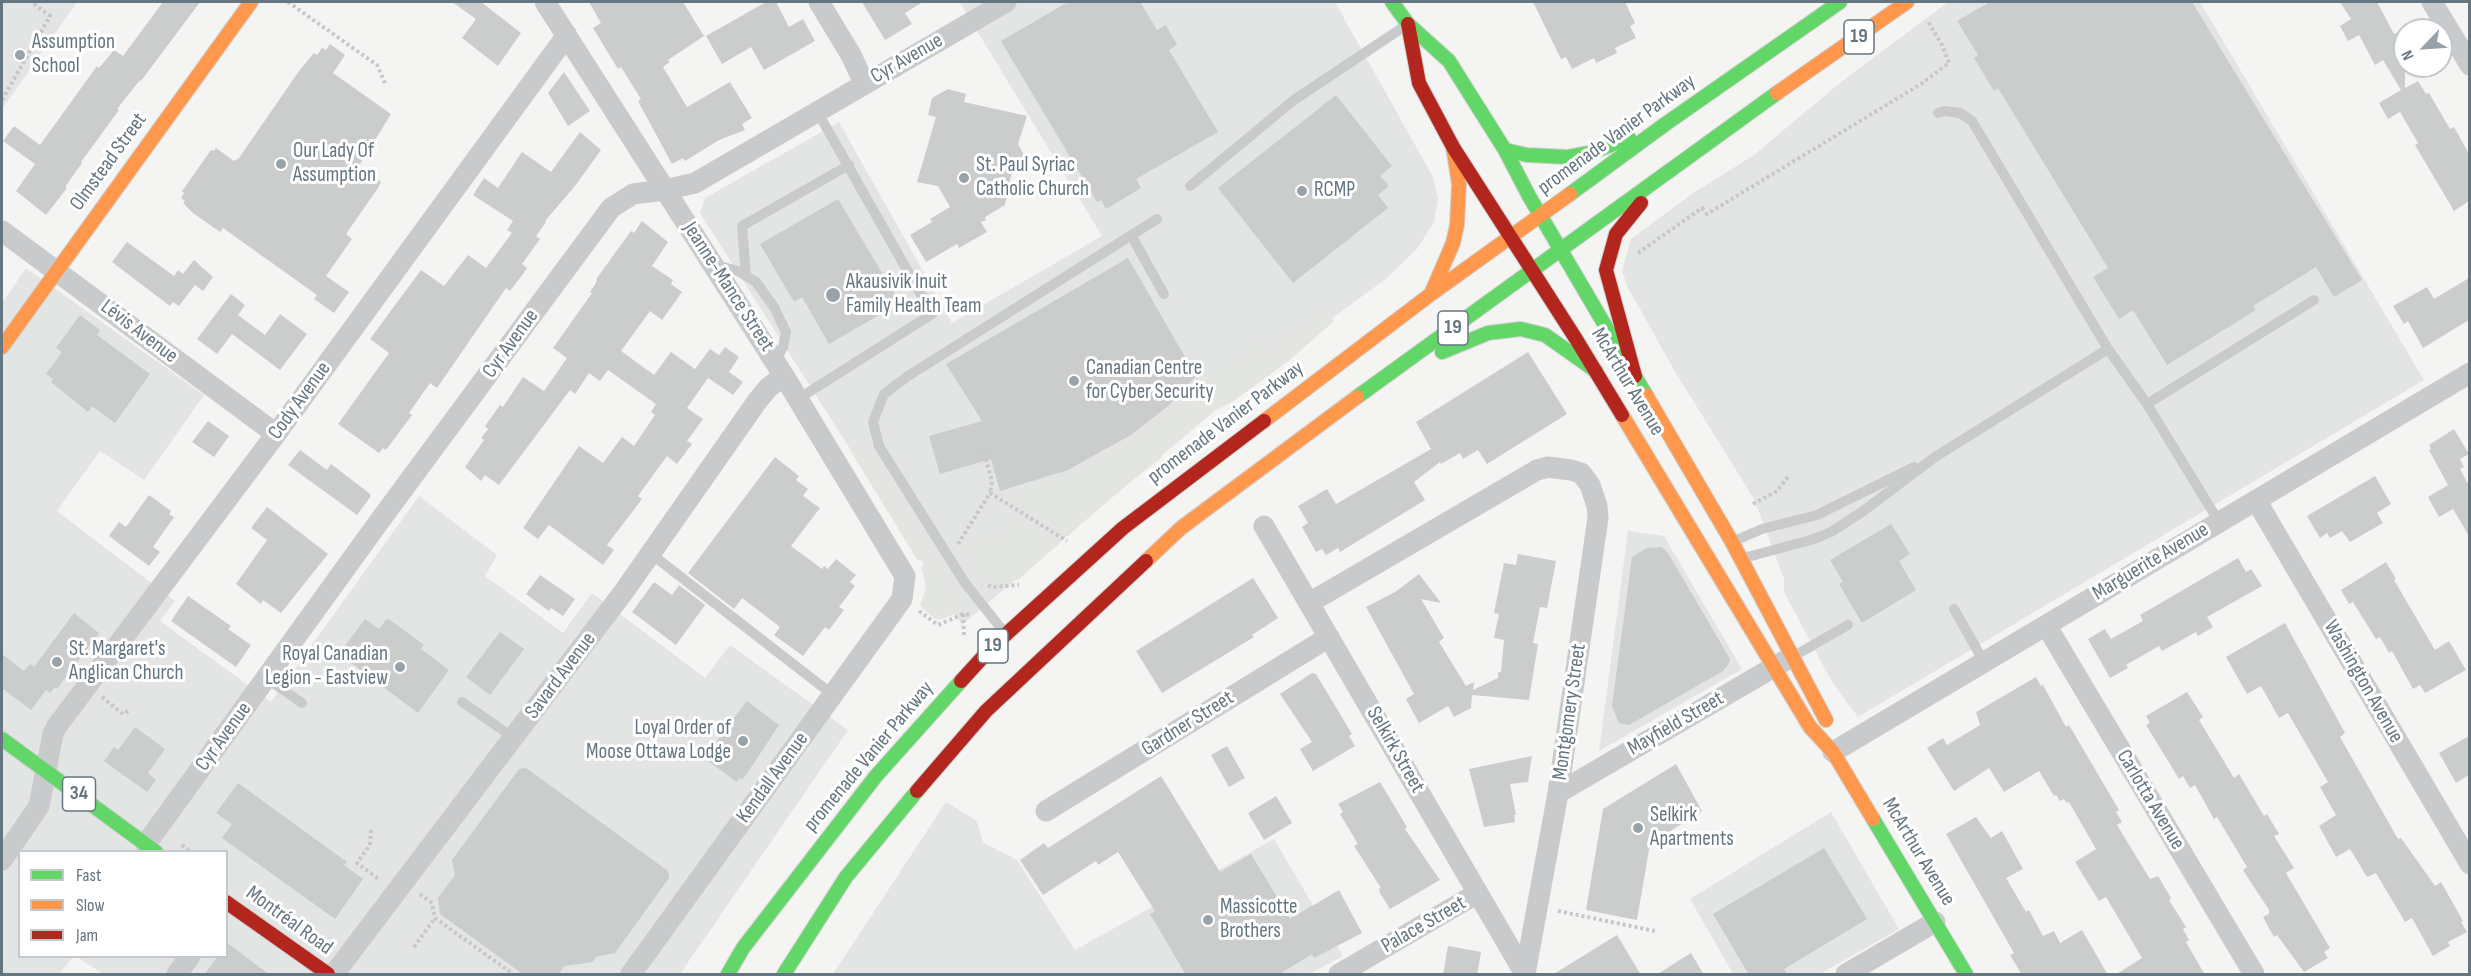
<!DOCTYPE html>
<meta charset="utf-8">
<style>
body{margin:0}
#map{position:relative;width:2471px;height:976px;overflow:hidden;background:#f4f4f3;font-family:"Sofia Sans Condensed",sans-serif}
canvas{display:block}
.frame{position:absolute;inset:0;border:3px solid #667681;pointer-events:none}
.legend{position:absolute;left:18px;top:850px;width:210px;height:108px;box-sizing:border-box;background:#fff;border:2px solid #c2c8cd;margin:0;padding:8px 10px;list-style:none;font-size:18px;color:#667681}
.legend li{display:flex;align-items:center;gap:12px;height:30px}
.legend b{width:30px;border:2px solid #c2c8cd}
.north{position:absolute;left:2393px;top:18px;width:60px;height:60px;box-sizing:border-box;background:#fff;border:2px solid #c2c8cd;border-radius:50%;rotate:245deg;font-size:16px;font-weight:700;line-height:24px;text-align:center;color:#667681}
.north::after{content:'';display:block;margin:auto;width:21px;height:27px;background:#98a2a9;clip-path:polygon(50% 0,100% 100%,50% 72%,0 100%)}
</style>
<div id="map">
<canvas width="2471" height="976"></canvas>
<div class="frame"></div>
<ul class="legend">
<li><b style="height:8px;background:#63d668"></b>Fast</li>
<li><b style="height:8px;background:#ff974d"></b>Slow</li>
<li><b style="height:8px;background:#b3261e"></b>Jam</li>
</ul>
<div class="north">N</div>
</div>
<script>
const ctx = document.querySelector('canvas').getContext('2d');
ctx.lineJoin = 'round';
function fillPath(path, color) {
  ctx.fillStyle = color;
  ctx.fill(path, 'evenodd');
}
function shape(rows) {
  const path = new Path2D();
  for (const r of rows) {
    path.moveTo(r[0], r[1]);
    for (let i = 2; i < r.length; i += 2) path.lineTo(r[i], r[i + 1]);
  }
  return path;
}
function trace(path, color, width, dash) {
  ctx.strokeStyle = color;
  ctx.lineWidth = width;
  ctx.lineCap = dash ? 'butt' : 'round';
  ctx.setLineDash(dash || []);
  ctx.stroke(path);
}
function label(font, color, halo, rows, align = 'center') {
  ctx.font = font + ' "Sofia Sans Condensed",sans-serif';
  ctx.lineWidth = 6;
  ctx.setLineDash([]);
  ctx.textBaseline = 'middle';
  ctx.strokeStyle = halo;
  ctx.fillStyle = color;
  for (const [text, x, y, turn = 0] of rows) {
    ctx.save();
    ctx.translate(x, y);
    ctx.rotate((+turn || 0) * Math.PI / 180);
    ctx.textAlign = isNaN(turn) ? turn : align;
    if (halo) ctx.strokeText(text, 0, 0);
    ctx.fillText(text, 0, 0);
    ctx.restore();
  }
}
fillPath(shape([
 [2,2,77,2,2,109],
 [964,2,1335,2,1433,177,1438,199,1434,222,1417,249,1387,278,1271,363,962,625,700,213,705,198,839,122,952,323,1102,236,960,3],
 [1948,2,2200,2,2424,380,1858,717,1832,682,1784,592,1784,579,1754,499,1674,370,1627,286,1622,270,1631,239,1693,193,1754,155,1841,82],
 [26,268,204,395,144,480,100,451,57,511,175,601,160,621,271,702,419,496,497,555,485,576,563,633,592,593,705,678,730,645,848,730,680,974,103,974,77,957,226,956,226,852,20,852,20,956,73,957,59,974,2,974,2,303],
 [1628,531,1664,536,1742,669,1599,751],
 [946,802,977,821,983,843,1017,860,1075,950,1274,839,1343,956,1309,974,833,974],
 [1831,812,1899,929,1820,974,1733,974,1690,899]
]), '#e3e4e4');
fillPath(shape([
 [1325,310,1334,321,1291,359,1234,401,1205,416,1164,450,1160,459,1113,495,1068,536,1005,498,1057,480,1086,467,1102,457,1108,458,1109,453,1166,413,1188,393,1202,376,1235,358,1239,364,1253,355,1249,347,1262,340,1270,354],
 [865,445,931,553,918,561,850,450],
 [1018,516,1061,542,1019,579,1006,584,994,582,982,576,976,570,964,545,973,532,986,540,997,540,1002,538,1014,517],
 [935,559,960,611,943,619,935,619,920,606,926,587,921,567]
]), '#e3e6e0');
fillPath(shape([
 [163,2,200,2,141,81,140,80,117,109,119,110,81,162,82,163,65,187,67,188,46,215,16,191,35,164,3,141,14,126,40,145,97,66,99,68,114,50,123,56],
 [452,2,481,2,521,33,498,66,462,38,476,19],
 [589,2,683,2,704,36,668,60,670,62,663,67,687,107,730,82,752,118,742,124,745,130,719,140,685,161,683,158,672,164,638,101,641,99,621,67,618,69,593,28,601,23],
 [766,2,776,2,789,27,803,19,815,41,764,70,751,47,722,64,706,36],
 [862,2,923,2,905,13,912,24,885,40],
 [1068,2,1140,2,1157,30,1166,25,1177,45,1169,50,1218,132,1136,179,1141,188,1106,209,1101,200,1097,202,1001,41],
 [1533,2,1625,2,1635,23,1630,26,1636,38,1615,48,1617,53,1596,63,1594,58,1572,69,1566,57,1561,59],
 [1990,2,2192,2,2362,280,2334,297,2316,267,2253,306,2256,310,2167,365,2133,310,2119,319,2093,277,2108,268,1998,88,1994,91,1974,58,1978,55,1957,21],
 [2340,2,2377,2,2394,34,2398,32,2405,43,2405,88,2418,81,2426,94,2429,93,2450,129,2454,127,2469,154,2469,201,2454,211,2415,145,2418,143,2400,112,2388,119,2379,103,2401,90,2383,60,2375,65,2359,35,2348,41,2340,26,2351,19],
 [330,44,345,55,333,73,391,114,359,166,381,182,378,188,346,234,352,239,326,276,349,292,334,313,314,299,317,295,223,228,220,232,193,213,183,203,185,201,181,198,184,193,182,191,211,150,214,151,216,148,234,161,239,158,299,71,314,53,317,55,322,48,326,50],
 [564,72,590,111,568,126,548,93],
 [948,89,966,94,964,102,1027,116,1018,144,1030,166,1011,175,1005,205,985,217,986,220,981,222,987,232,959,248,957,244,926,262,910,235,932,222,930,219,950,207,938,186,917,182,936,117,928,115,932,98],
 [1336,95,1392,166,1380,176,1389,186,1378,195,1388,208,1293,283,1218,188],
 [580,132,601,150,575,186,545,221,546,222,536,236,540,239,522,264,527,268,523,274,510,291,506,288,437,388,430,383,409,413,412,415,386,450,383,448,379,453,338,424,389,353,370,339,421,270,444,286,468,255,486,268,512,233,507,230,513,221,473,195,484,178,498,188,522,152,551,172],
 [838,199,900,303,829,344,802,297,794,302,760,244],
 [642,221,668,242,652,266,673,280,671,284,682,292,662,320,650,311,621,351,654,375,671,352,695,369,710,349,719,355,725,347,739,357,729,372,743,382,733,395,698,371,708,378,687,408,703,419,687,441,692,444,677,464,667,456,638,496,642,499,607,545,614,550,603,565,549,525,538,539,523,528,579,446,603,463,622,437,634,446,655,415,651,412,656,404,608,370,600,381,589,373,575,394,570,390,499,485,485,475,481,481,465,467,484,440,481,438,488,429,485,426,500,405,503,407,523,377,544,391,567,358,553,348,592,293,590,292,596,283,597,278,631,231,634,233],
 [127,242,174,276,178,270,183,274,194,260,213,277,203,291,195,285,179,306,173,302,170,306,112,262],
 [1128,258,1188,362,1199,373,1168,406,1131,435,1068,470,1000,491,991,459,940,474,929,436,982,421,946,364],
 [2469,278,2469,320,2423,348,2408,321,2404,324,2393,306,2427,287,2434,299],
 [231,294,245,305,238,315,265,335,280,314,307,334,280,370,232,334,217,354,197,339],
 [80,315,100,330,97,335,150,374,115,423,92,406,88,412,51,382,53,379,46,374,62,352,56,348],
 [1528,352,1567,414,1487,464,1478,450,1463,459,1460,453,1441,464,1440,462,1414,482,1425,500,1340,552,1338,548,1326,555,1322,549,1316,552,1302,527,1308,523,1298,506,1327,489,1336,504,1431,449,1416,422],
 [208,421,229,436,214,457,192,442],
 [2454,429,2469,454,2460,459,2464,467,2460,469,2469,486,2469,536,2453,509,2439,517,2428,497,2448,485,2429,450,2431,449,2429,445],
 [300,450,327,470,331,464,369,493,371,496,357,515,288,465],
 [775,457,799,476,796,480,808,489,803,496,820,508,791,546,822,569,824,566,828,569,836,559,856,575,850,582,855,586,839,607,844,610,829,630,825,627,803,656,774,635,780,627,742,598,734,609,688,573],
 [2375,476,2391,504,2377,513,2383,523,2350,542,2342,531,2330,538,2327,533,2320,538,2307,516],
 [149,495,171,511,169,514,174,517,153,547,160,552,149,566,109,536,119,522,126,527],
 [267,507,328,554,281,613,263,600,261,604,236,584,267,540,251,528],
 [1891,524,1910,554,1899,561,1916,590,1862,623,1839,584,1843,582,1830,560],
 [1662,547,1668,553,1730,659,1729,663,1723,671,1629,725,1619,723,1612,706,1632,557,1647,548],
 [1518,554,1556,561,1547,608,1540,607,1533,643,1538,644,1529,700,1472,695,1471,708,1454,717,1448,706,1419,723,1406,699,1414,694,1366,607,1395,592,1419,574,1441,603,1421,599,1444,638,1439,642,1466,686,1474,682,1473,690,1498,678,1498,672,1501,672,1504,640,1494,638,1499,614,1494,613,1504,563,1516,565],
 [2238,558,2246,572,2251,569,2262,586,2207,617,2213,627,2198,636,2196,632,2162,651,2159,646,2126,665,2128,668,2110,678,2088,639,2105,629,2111,639,2143,621,2140,615],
 [2386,562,2396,579,2394,580,2435,650,2449,641,2466,670,2425,693,2420,685,2413,689,2392,651,2389,653,2380,637,2376,639,2353,602,2349,604,2341,590],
 [540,575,575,599,563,616,551,608,549,611,526,594],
 [1253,578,1278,618,1252,635,1254,637,1162,693,1136,651],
 [654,582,672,595,679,585,705,605,676,645,632,612],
 [188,596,231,626,228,629,251,645,236,667,171,621],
 [74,613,99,633,57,689,55,687,50,693,46,690,31,710,2,688,2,654,24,671,30,664,34,667],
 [365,619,379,629,387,619,390,620,424,645,421,649,449,670,418,713,339,654],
 [2285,623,2345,733,2340,737,2398,839,2401,838,2435,886,2441,882,2463,921,2461,922,2467,932,2448,942,2450,946,2433,956,2412,918,2405,922,2376,873,2367,877,2350,849,2336,857,2319,826,2336,815,2320,787,2328,782,2288,713,2279,718,2261,686,2247,694,2226,657],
 [500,632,524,649,490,695,466,677],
 [1312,673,1316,674,1352,734,1349,736,1355,746,1313,771,1300,749,1312,742,1280,694],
 [2036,677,2041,686,2043,685,2066,727,2069,725,2119,810,2116,812,2122,822,2117,825,2150,879,2158,876,2171,898,2169,900,2186,927,2183,929,2189,940,2186,942,2205,975,2115,975,2142,958,2106,897,2099,901,2075,862,2096,849,2069,802,2067,803,2064,799,2060,801,2056,795,2054,796,2039,771,2004,792,1989,768,1954,791,1927,748,1943,738,1947,745,1980,725,1976,712],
 [2187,692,2203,717,2199,720,2234,778,2239,774,2264,816,2267,814,2279,834,2274,836,2294,868,2286,873,2330,948,2324,952,2328,958,2304,972,2277,935,2274,937,2263,917,2269,914,2269,910,2243,870,2247,867,2217,817,2214,819,2195,785,2190,788,2183,776,2179,779,2146,725,2150,723,2146,716],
 [747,701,779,725,752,766,742,780,740,778,737,782,704,758],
 [135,727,165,749,148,773,156,780,147,792,104,761,114,747,118,750],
 [2469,736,2469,775,2456,783,2439,753],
 [1227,746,1245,778,1229,787,1211,755],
 [1532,756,1528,782,1510,784,1516,815,1514,815,1515,822,1484,827,1469,769],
 [1676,764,1702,811,1650,844,1637,920,1586,910,1603,809],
 [526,768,668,871,669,878,615,953,596,957,593,962,564,966,558,975,524,975,440,914,438,898,455,875,452,860,519,769],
 [1161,776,1220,872,1251,854,1290,919,1339,890,1362,933,1314,958,1312,954,1278,975,1186,975,1150,914,1155,911,1118,852,1098,865,1096,861,1043,895,1020,860,1044,843,1048,848],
 [1380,782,1407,827,1405,829,1440,880,1390,909,1380,893,1379,889,1381,888,1354,846,1358,844,1340,814,1343,812,1338,804],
 [238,783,347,862,344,865,363,879,335,919,222,838,232,824,216,813],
 [1276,796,1292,823,1264,840,1248,813],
 [1976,817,1991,838,2002,831,2023,869,2006,878,2026,912,2029,910,2043,936,2054,931,2060,943,2082,930,2108,975,2022,975,2010,955,2014,953,1946,834],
 [1824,848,1867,919,1784,969,1788,975,1749,975,1713,914],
 [1617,935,1641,975,1552,975],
 [226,942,270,975,204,975,217,957,226,957],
 [1448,946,1481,952,1477,975,1443,975],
 [1691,953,1704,975,1656,975]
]), '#cbcdcd');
const fast = shape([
 [1392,2,1408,24,1449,61,1505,150,1529,196,1646,395],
 [1505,150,1527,155,1567,157,1593,152,1629,138],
 [1570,194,1664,125,1840,2],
 [1442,352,1488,333,1521,329,1545,335,1596,371],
 [1357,397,1777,93],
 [2,739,156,852],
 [1873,819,1966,974],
 [728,974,743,948,876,776,961,681],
 [784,974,846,877,917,791]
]);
const slow = shape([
 [1777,93,1907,2],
 [1431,294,1453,243,1457,225,1459,184,1453,147],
 [2,347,251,2],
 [1646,395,1732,542,1826,720],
 [1622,415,1810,727,1833,752,1873,819],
 [1264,421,1431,294,1570,194],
 [1146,561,1181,528,1357,397]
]);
const jam = shape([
 [1408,24,1419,83,1453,147,1576,339,1622,415],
 [1635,376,1606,270,1616,234,1641,203],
 [961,681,992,647,1123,528,1264,421],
 [917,791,986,711,1146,561],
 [226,902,328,974]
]);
trace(fast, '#d0d1d1', 16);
trace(slow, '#d0d1d1', 16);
trace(jam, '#d0d1d1', 16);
trace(shape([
 [288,2,377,65,385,83],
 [2,100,50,16,32,2],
 [1638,253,1702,208,1707,214,1921,84,1949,63,1942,45,1927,20],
 [984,453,992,481,990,493],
 [1753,504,1777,491,1788,477],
 [958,544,990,493,1067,541],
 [988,585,992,587,1019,585],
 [919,611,938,625,963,614,971,615],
 [963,614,964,637],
 [102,697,123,714,130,710],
 [371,830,370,845,357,863,380,880],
 [182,845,191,852],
 [420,894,432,903,435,918,513,974],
 [1558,911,1655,931],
 [414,947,435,918]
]), '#c6c7c8', 4, [3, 3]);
trace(shape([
 [1938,113,1945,111,1960,113,1972,121,2108,349,2147,404,2219,522],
 [1190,186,1294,100,1405,26],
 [1131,235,1164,294],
 [716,265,738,271,756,282,774,307,786,332,783,347,775,362],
 [746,276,742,226,849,165],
 [798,399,932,314,817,111],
 [2147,404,2314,300],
 [1732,542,1762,529,1817,515,1914,467],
 [650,553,833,695],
 [1744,558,1814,539,1831,532,1862,512,1935,457,2108,349],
 [1954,609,1984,662],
 [1004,632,965,583,926,521,879,446,873,422,884,394,908,376,1157,219],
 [1794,656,1848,625],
 [266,678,302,703],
 [462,702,514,738]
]), '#c9cacb', 10);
trace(shape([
 [545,2,784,376,905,576,902,599,631,974],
 [819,2,851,55,864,83],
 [2432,2,2470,65],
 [2,231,276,434],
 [2256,500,2470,864],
 [1264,526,1525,974],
 [1309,603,1537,470,1548,467,1571,470,1581,473,1590,485,1597,506,1598,518,1558,793,1525,974],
 [2046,625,2254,974],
 [1833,752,2470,373],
 [1558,793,1786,660],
 [1046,811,1329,637],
 [146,844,381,519,611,208,633,194,665,190,695,183,1006,2],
 [2,860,39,806,53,734,57,726,276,434,567,35],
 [177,974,190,956],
 [334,974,625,590,758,400,769,387,784,376],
 [1339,974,1478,893],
 [1846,974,1935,922]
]), '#c9cacb', 21);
trace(fast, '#63d668', 14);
trace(slow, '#ff974d', 14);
trace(jam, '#b3261e', 14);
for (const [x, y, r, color] of [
 [20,55,6,"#98a2a9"],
 [281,164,6,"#98a2a9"],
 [964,178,6,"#98a2a9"],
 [1302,191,6,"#98a2a9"],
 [833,295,8,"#98a2a9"],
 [1074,381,6,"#98a2a9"],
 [57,662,6,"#98a2a9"],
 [400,667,6,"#98a2a9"],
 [743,741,6,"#98a2a9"],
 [1638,828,6,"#98a2a9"],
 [1208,920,6,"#98a2a9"]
]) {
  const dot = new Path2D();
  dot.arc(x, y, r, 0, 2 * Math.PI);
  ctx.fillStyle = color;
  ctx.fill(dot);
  trace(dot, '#fff', 2);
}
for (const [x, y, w] of [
 [1859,37,30],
 [1453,328,30],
 [993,646,30],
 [79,794,33]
]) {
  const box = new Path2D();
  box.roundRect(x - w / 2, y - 17, w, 34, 4.5);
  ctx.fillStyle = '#fff';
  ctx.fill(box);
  trace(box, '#667681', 1.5);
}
label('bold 20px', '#667681', null, [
 ["19",1859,37],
 ["19",1453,328],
 ["19",993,646],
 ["34",79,794]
]);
label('21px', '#667681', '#fff', [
 ["Assumption",32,43],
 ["School",32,67],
 ["Our Lady Of",293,152],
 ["Assumption",293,176],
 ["St. Paul Syriac",976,166],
 ["Catholic Church",976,190],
 ["RCMP",1314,191],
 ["Akausivik Inuit",846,283],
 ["Family Health Team",846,307],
 ["Canadian Centre",1086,369],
 ["for Cyber Security",1086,393],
 ["St. Margaret's",69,650],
 ["Anglican Church",69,674],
 ["Royal Canadian",388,655,"right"],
 ["Legion - Eastview",388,679,"right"],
 ["Loyal Order of",731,729,"right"],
 ["Moose Ottawa Lodge",731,753,"right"],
 ["Selkirk",1650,816],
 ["Apartments",1650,840],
 ["Massicotte",1220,908],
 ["Brothers",1220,932]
], 'left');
label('21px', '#667681', '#fff', [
 ["Cyr Avenue",907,59,-30],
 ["promenade Vanier Parkway",1617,135,-36],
 ["Olmstead Street",109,162,-54],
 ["Jeanne-Mance Street",728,287,57],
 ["Lévis Avenue",139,332,37],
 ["Cyr Avenue",511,344,-54],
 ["McArthur Avenue",1627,382,59],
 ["Cody Avenue",300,401,-54],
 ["promenade Vanier Parkway",1226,423,-37],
 ["Marguerite Avenue",2151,562,-31],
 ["Savard Avenue",561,676,-53],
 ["Washington Avenue",2363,682,60],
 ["Montgomery Street",1570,712,-82],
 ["Gardner Street",1188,724,-32],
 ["Mayfield Street",1676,724,-30],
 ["Cyr Avenue",224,737,-54],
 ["Selkirk Street",1395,750,60],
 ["promenade Vanier Parkway",869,757,-50],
 ["Kendall Avenue",773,778,-54],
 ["Carlotta Avenue",2150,800,59],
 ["McArthur Avenue",1918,852,59],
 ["Montréal Road",289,921,36],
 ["Palace Street",1424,925,-30]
]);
</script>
